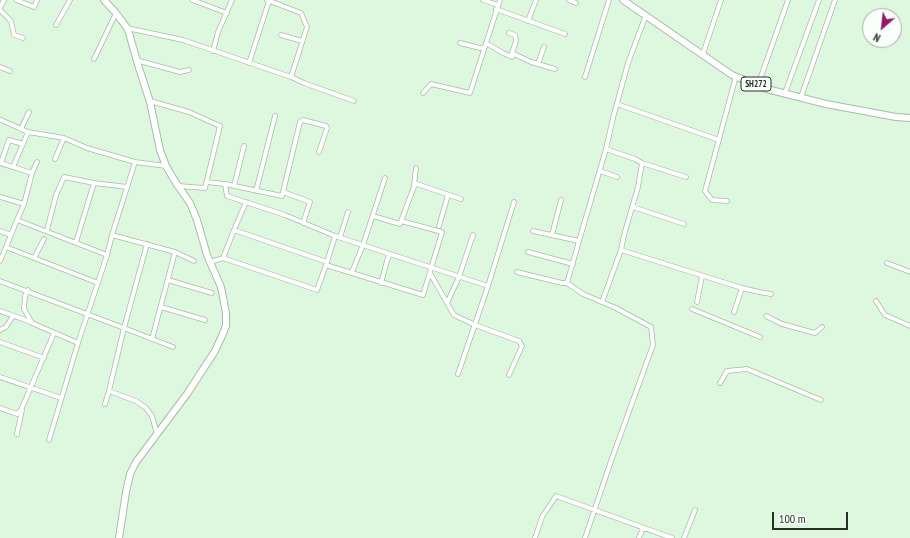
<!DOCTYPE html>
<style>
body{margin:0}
#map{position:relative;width:910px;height:538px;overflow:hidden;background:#def8df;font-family:"PT Sans Narrow",sans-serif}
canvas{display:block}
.north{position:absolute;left:862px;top:8px;width:40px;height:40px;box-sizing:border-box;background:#f9fffa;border:1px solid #a5aca6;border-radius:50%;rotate:208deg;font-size:11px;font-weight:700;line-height:16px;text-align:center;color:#263027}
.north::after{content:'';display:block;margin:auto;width:14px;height:18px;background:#97166e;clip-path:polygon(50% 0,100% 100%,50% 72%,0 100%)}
.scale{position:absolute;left:772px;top:512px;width:76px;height:18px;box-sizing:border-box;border:2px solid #263027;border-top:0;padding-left:5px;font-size:12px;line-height:14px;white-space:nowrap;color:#263027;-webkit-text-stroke:3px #f9fffa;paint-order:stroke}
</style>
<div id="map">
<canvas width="910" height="538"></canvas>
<div class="north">N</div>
<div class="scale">100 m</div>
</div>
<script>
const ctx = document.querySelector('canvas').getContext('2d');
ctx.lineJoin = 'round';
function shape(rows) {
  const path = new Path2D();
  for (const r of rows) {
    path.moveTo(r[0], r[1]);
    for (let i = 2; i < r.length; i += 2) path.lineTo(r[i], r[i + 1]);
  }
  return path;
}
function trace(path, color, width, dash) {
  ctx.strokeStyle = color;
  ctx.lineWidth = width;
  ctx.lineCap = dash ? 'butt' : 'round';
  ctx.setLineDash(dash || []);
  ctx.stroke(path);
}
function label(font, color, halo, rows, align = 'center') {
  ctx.font = font + ' "PT Sans Narrow",sans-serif';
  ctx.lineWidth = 3;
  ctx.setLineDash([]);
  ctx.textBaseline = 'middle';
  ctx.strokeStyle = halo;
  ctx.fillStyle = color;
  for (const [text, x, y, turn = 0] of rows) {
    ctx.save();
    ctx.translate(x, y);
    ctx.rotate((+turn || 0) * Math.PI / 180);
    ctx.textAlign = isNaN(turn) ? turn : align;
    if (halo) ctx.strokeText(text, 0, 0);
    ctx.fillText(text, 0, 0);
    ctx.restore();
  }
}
const street = shape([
 [16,0,34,7,37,0],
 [192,0,227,13],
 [267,0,301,13,307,27,291,77],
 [483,0,498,5],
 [569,0,576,3],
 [0,8,4,0],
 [496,9,565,34],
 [0,10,11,21,14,35,23,38],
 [528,21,536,0],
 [56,25,70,0],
 [127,28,183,40,291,77,304,83,354,101],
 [509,33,515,35,516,41,511,56],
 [281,35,302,41],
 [460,43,480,48,485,47],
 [486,43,503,53,512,57,514,54,531,62,555,69],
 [213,51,218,32,232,0],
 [703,54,721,0],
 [94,59,116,13],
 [136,60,180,72,189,70],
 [249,63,269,1],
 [538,64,544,47],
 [0,67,10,71],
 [585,77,609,0],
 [758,85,788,0],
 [423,93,431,84,470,93,500,0],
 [785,93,819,0],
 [801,97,835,0],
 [150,101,189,112,220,126,205,188,178,186],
 [617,104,719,140],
 [1,120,28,132,64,138,87,148,135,162,166,166],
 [21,129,29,112],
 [55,159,64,138],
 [0,163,32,173,24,204,17,220],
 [1,163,9,140,23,144],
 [642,163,686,177],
 [13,167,28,132],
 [600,171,617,177],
 [32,173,37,162],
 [207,182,225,184,282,196,300,122,303,120,326,126,327,128,319,152],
 [225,184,227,196,285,215,335,236,488,286,458,374],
 [414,185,416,168],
 [234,186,244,146],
 [256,191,275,116],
 [283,192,310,202,303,223],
 [0,197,24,204],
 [727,201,712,200,705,191,736,76],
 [633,207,684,224],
 [373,216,400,224,415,184,417,184,461,199],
 [439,226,448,195],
 [47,230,56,195,64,177,94,183,127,187],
 [234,230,246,202],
 [0,231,11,235],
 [533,231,579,241,567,283],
 [112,235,175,252,194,261],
 [552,235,561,200],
 [340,237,348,212],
 [579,241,606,149,613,118,628,63,646,15],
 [76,242,94,183],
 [147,244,124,328,173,347],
 [621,250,742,288,759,292,771,294],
 [528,252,573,264],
 [34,258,44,239],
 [0,261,6,247],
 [210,262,223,258],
 [327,262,234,230,223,258,317,290,327,262,335,236],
 [887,263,910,272],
 [326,265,423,295,442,232,401,221],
 [352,272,363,245,385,178],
 [517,272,562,283,567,283,583,294,616,308,651,327,653,345,610,464,585,538],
 [430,273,454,315,475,325,519,341,522,346,509,375],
 [168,280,212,293],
 [0,281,124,328,109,391],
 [98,283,6,247,17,220,107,255],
 [381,283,389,254],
 [488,286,514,202],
 [28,290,25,296,24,309,32,323,78,343],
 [876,301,885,315,910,326],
 [602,302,621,250,624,235,638,187,642,163,635,159,606,149],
 [697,302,702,276],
 [447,303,459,277,473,235],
 [161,307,205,320],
 [692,309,760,337],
 [0,311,31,322],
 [734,312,742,288],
 [766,316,782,324,815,333,822,327],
 [0,330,6,327,13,316],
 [152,339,175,252],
 [0,342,44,358],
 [0,377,61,398],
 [720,383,727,371,747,369,821,400],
 [105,404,109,391,136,401,146,408,152,416,157,434],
 [0,408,17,414,21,410,54,333],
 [17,434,22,410],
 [49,440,78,343,107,255,112,235,135,162],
 [535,538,542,517,556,496,672,538],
 [639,538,643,528],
 [684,538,695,510]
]);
const secondary = shape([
 [104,0,116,13,127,28,129,33,139,68,150,102,160,150,166,166,176,183,190,203,197,220,207,255,221,287,226,313,226,326,221,338,215,351,187,394,136,462,130,474,126,492,119,538]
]);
const primary = shape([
 [623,0,732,75,767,89,826,104,896,117,910,118]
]);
trace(street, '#a5bea7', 5.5);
trace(secondary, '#a5bea7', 8);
trace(primary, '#a5bea7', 8);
trace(street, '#fff', 4);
trace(secondary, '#fff', 6);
trace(primary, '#fff', 6);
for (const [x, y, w] of [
 [756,84,30]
]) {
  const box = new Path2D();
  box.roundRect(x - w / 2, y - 7, w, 14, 3);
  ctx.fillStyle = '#f9fffa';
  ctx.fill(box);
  trace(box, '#263027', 1);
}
label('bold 9px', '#263027', null, [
 ["SH272",756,84]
]);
</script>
